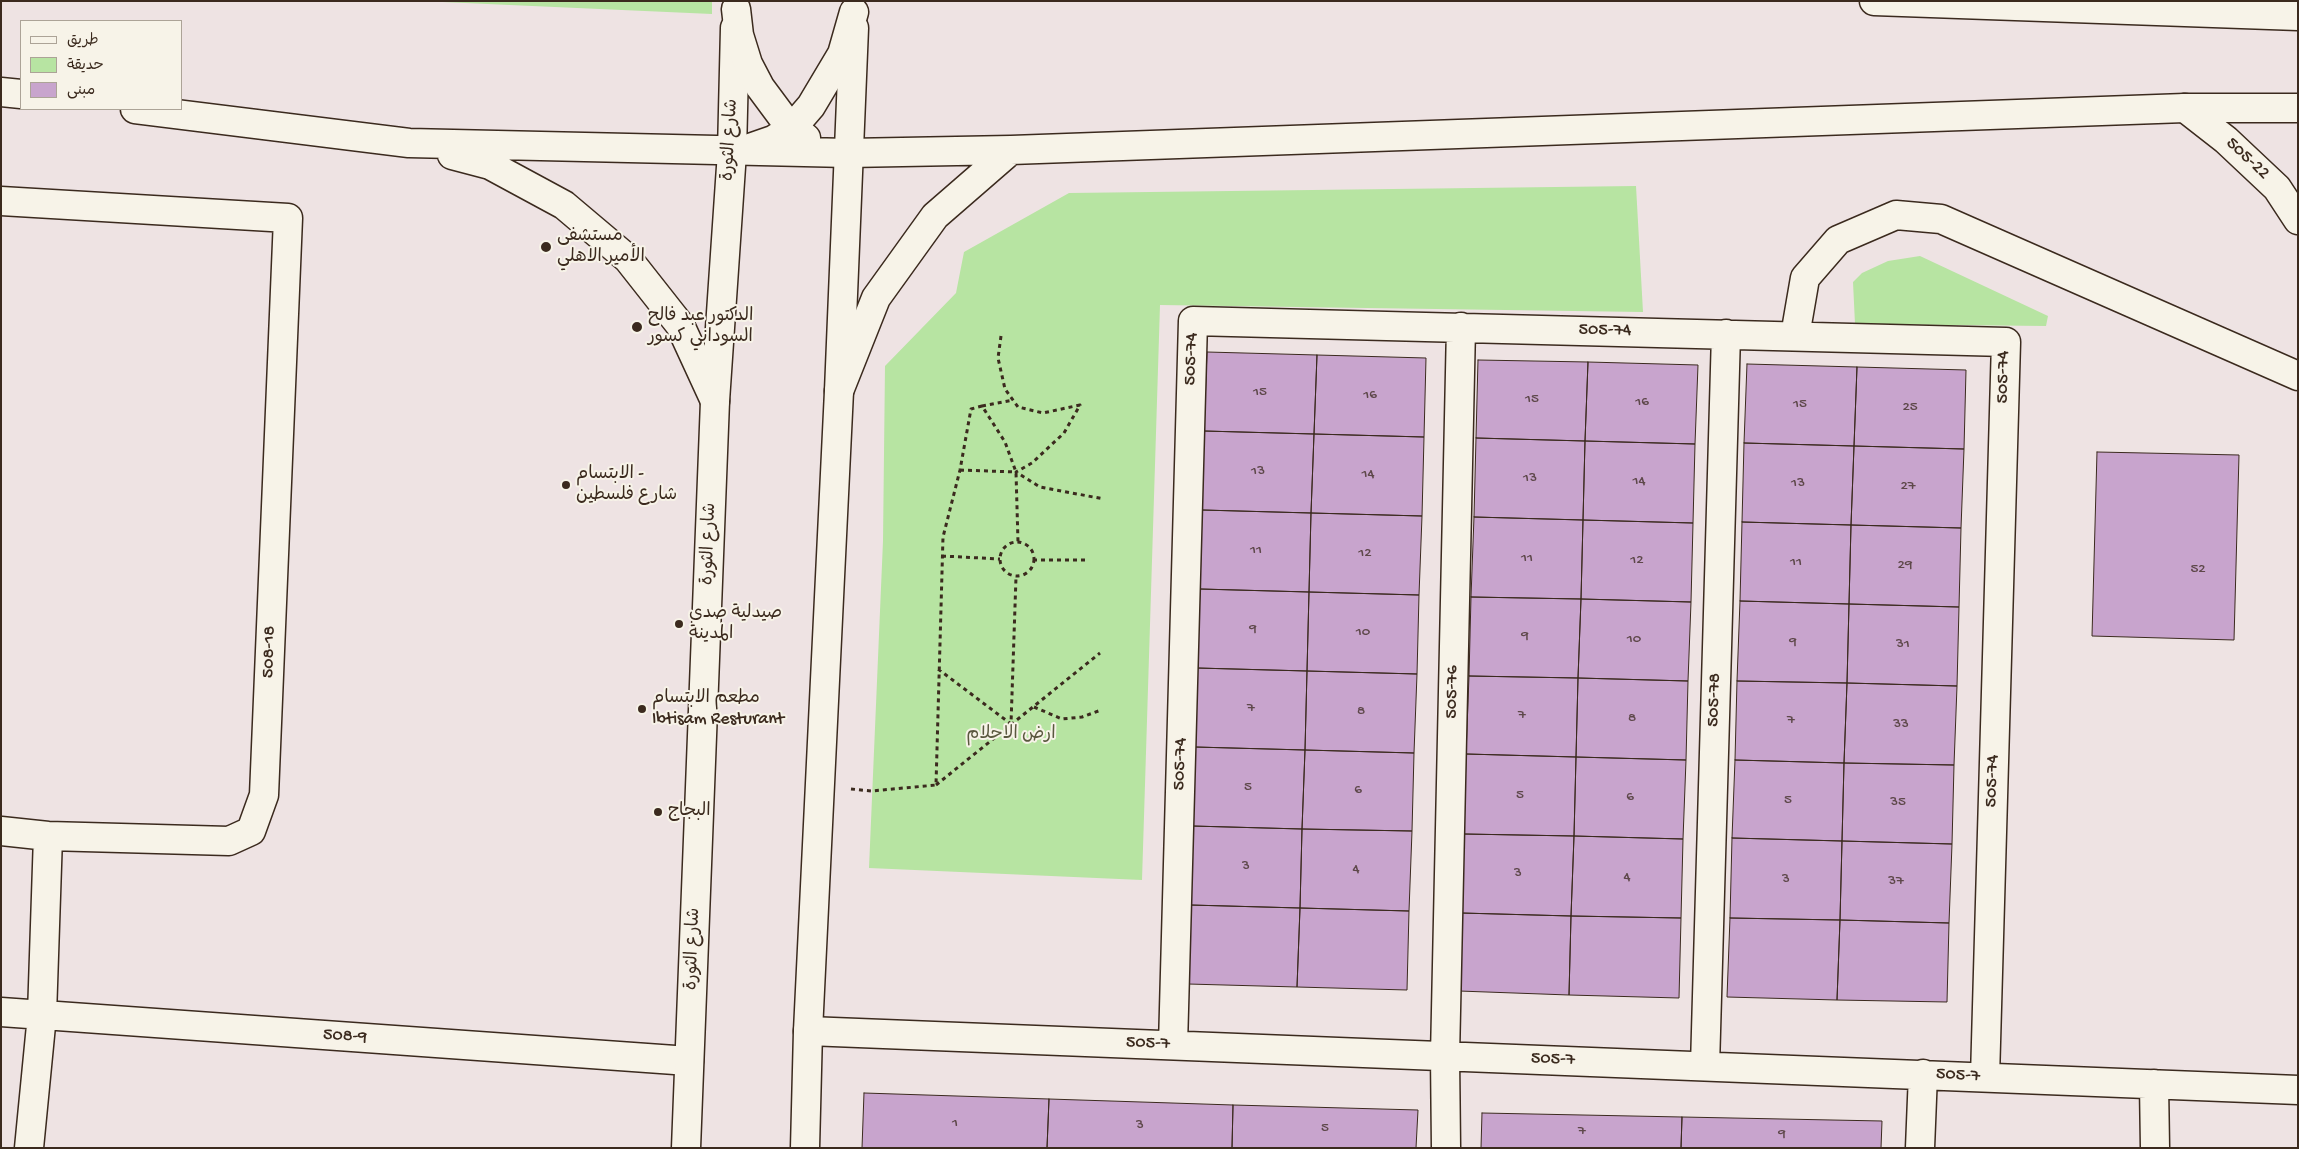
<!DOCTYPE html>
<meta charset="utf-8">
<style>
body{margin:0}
#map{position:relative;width:2299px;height:1149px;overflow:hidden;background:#eee3e3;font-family:"Gochi Hand","Playpen Sans Arabic",sans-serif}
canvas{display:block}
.frame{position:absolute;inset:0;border:2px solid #3b2a1e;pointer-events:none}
.legend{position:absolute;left:20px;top:20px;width:162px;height:90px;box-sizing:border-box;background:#f7f3e8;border:1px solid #aca397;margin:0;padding:6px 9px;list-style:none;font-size:15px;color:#3b2a1e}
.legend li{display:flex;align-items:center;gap:10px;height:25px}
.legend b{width:25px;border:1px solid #aca397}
</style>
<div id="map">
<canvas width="2299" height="1149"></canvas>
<div class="frame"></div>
<ul class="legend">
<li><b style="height:6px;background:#f7f3e8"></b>طريق</li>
<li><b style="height:14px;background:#b7e4a2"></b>حديقة</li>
<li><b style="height:14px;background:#c8a4cd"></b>مبنى</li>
</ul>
</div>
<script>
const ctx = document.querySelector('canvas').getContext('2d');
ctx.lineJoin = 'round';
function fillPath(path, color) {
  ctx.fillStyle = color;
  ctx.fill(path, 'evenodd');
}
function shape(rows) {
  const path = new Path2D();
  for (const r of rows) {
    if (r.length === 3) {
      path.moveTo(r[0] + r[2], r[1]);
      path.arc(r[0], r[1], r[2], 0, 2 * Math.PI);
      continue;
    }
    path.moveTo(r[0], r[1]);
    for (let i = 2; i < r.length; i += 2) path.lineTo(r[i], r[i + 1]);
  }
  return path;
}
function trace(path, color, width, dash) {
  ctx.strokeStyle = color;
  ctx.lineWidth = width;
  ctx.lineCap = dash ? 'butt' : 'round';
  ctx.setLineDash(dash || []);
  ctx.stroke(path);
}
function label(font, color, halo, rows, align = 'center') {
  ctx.font = font + ' "Gochi Hand","Playpen Sans Arabic",sans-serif';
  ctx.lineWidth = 4;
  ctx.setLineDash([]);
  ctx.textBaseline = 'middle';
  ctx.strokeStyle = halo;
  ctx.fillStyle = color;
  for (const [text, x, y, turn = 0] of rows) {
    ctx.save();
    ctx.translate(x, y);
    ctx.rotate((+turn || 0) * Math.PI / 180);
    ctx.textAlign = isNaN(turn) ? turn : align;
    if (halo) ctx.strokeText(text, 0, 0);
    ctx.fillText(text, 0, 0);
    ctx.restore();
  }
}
fillPath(shape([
 [420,1,712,1,712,14],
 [1636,186,1643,312,1160,305,1142,880,869,868,883,541,885,366,956,293,964,252,1069,193],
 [1920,256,2048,316,2046,326,1855,324,1853,282,1862,273,1888,261]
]), '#b7e4a2');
const building = shape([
 [1207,352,1317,355,1314,434,1204,431,1207,352],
 [1317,355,1426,358,1424,437,1314,434,1317,355],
 [1478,360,1588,362,1585,441,1476,438,1478,360],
 [1588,362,1698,365,1695,444,1585,441,1588,362],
 [1747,364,1857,367,1854,446,1744,443,1747,364],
 [1857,367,1966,370,1964,449,1854,446,1857,367],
 [1204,431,1314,434,1311,513,1202,510,1204,431],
 [1314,434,1424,437,1422,516,1311,513,1314,434],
 [1476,438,1585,441,1583,520,1474,517,1476,438],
 [1585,441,1695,444,1693,523,1583,520,1585,441],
 [1744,443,1854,446,1851,525,1742,522,1744,443],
 [1854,446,1964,449,1961,528,1851,525,1854,446],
 [2097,452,2239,455,2234,640,2092,636,2097,452],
 [1202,510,1311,513,1309,592,1200,589,1202,510],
 [1311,513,1422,516,1419,595,1309,592,1311,513],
 [1474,517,1583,520,1581,599,1471,597,1474,517],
 [1583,520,1693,523,1691,602,1581,599,1583,520],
 [1742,522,1851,525,1849,604,1740,601,1742,522],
 [1851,525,1961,528,1959,607,1849,604,1851,525],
 [1200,589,1309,592,1307,671,1197,668,1200,589],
 [1309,592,1419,595,1417,674,1307,671,1309,592],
 [1471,597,1581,599,1578,678,1469,676,1471,597],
 [1581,599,1691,602,1688,681,1578,678,1581,599],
 [1740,601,1849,604,1847,683,1737,681,1740,601],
 [1849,604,1959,607,1957,686,1847,683,1849,604],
 [1197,668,1307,671,1305,750,1195,747,1197,668],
 [1307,671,1417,674,1414,753,1305,750,1307,671],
 [1469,676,1578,678,1576,757,1466,754,1469,676],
 [1578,678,1688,681,1686,760,1576,757,1578,678],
 [1737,681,1847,683,1844,763,1735,760,1737,681],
 [1847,683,1957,686,1954,765,1844,763,1847,683],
 [1195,747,1305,750,1302,829,1192,826,1195,747],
 [1305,750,1414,753,1412,831,1302,829,1305,750],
 [1466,754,1576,757,1574,836,1464,834,1466,754],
 [1576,757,1686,760,1683,839,1574,836,1576,757],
 [1735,760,1844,763,1842,841,1732,838,1735,760],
 [1844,763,1954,765,1952,844,1842,841,1844,763],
 [1192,826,1302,829,1300,908,1190,905,1192,826],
 [1302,829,1412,831,1409,911,1300,908,1302,829],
 [1464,834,1574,836,1571,916,1461,913,1464,834],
 [1574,836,1683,839,1681,918,1571,916,1574,836],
 [1732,838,1842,841,1840,920,1730,918,1732,838],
 [1842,841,1952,844,1949,923,1840,920,1842,841],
 [1190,905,1300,908,1297,987,1188,984,1190,905],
 [1300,908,1409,911,1407,990,1297,987,1300,908],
 [1461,913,1571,916,1569,995,1459,991,1461,913],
 [1571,916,1681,918,1679,998,1569,995,1571,916],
 [1730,918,1840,920,1837,1000,1727,997,1730,918],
 [1840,920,1949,923,1947,1002,1837,1000,1840,920],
 [864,1093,1049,1099,1047,1148,862,1148,864,1093],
 [1049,1099,1233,1105,1232,1148,1047,1148,1049,1099],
 [1233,1105,1418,1110,1416,1148,1232,1148,1233,1105],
 [1482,1113,1682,1117,1681,1148,1481,1148,1482,1113],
 [1682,1117,1882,1121,1881,1148,1681,1148,1682,1117]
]);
fillPath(building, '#c8a4cd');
trace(building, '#3b2a1e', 1);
const street = shape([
 [2185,108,2226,140,2277,188,2298,220],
 [1,201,288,218,264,795,251,831,229,841,48,836,1,831],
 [1795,336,1805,278,1838,240,1896,215,1941,219,2298,376],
 [1,1012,689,1061],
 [808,1031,2298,1090],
 [1173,1045,1193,321,2006,342,1985,1077],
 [1705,1066,1726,334],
 [2154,1084,2155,1148],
 [29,1148,42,1015,48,836],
 [1446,1148,1445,1056,1461,327],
 [1920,1148,1923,1074]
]);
const primary = shape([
 [686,1148,715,401,732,152,735,28],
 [805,1148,808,1031,839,391,854,28]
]);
const highway = shape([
 [1874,1,2298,16],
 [736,9,739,35,748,64,760,87,786,122,806,138],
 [1,92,21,94],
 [135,109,409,143,848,153,1011,150,2185,108,2298,108],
 [750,148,773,140,792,128,811,106,842,54,854,12],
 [452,155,490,165,564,205,628,259,680,325,715,401],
 [839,391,876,298,935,216,1011,150]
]);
trace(street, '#3b2a1e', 31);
trace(primary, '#3b2a1e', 31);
trace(highway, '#3b2a1e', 31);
trace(shape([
 [1001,336,998,358,1005,389,1018,407,1043,413,1080,405,1064,433,1032,463,1016,472,1040,487,1104,499],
 [982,406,1013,400],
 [960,470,1016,472],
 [1017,559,17],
 [942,556,1000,559],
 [1033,560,1087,560],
 [938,669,1011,724,1016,577],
 [1034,707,1062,719,1082,717,1101,710],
 [936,785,1100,653],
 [851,789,872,791,936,785,943,537,960,470,971,409,982,406,1005,442,1016,472,1018,542]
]), '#3b2a1e', 3, [4, 4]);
trace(street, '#f7f3e8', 28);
trace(primary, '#f7f3e8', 28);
trace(highway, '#f7f3e8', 28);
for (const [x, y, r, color] of [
 [546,247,6,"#3b2a1e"],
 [637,327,6,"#3b2a1e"],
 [566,485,5,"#3b2a1e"],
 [679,624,5,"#3b2a1e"],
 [642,709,5,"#3b2a1e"],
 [658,812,5,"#3b2a1e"]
]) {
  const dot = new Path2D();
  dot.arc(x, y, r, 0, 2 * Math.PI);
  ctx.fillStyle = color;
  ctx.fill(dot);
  trace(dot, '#f7f3e8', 2);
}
label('15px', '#5e484a', null, [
 ["15",1260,393],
 ["16",1370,396],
 ["15",1532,400],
 ["16",1642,403],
 ["15",1800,405],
 ["25",1910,408],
 ["13",1258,472],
 ["14",1368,475],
 ["13",1530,479],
 ["14",1639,482],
 ["13",1798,484],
 ["27",1908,487],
 ["11",1256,551],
 ["12",1365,554],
 ["11",1527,559],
 ["12",1637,561],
 ["11",1796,563],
 ["29",1905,566],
 ["52",2198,570],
 ["9",1253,630],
 ["10",1363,633],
 ["9",1525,637],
 ["10",1634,640],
 ["9",1793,643],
 ["31",1903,645],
 ["7",1251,709],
 ["8",1361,712],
 ["7",1522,716],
 ["8",1632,719],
 ["7",1791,721],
 ["33",1901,725],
 ["5",1248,788],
 ["6",1358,791],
 ["5",1520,796],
 ["6",1630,798],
 ["5",1788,801],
 ["35",1898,803],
 ["3",1246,867],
 ["4",1356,870],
 ["3",1518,874],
 ["4",1627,878],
 ["3",1786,880],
 ["37",1896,882],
 ["1",955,1124],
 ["3",1140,1126],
 ["5",1325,1129],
 ["7",1582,1132],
 ["9",1782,1135]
]);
label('18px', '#3b2a1e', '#f7f3e8', [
 ["شارع الثورة",731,140,-87],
 ["505-22",2247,159,43],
 ["505-74",1605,331,1],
 ["505-74",1192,359,-88],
 ["505-74",2004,377,-89],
 ["شارع الثورة",710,544,-88],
 ["508-18",270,652,-88],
 ["505-76",1453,692,-89],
 ["505-78",1715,700,-88],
 ["505-74",1181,764,-88],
 ["505-74",1993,781,-88],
 ["شارع الثورة",694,949,-88],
 ["508-9",345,1037,4],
 ["505-7",1148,1044,2],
 ["505-7",1553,1060,2],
 ["505-7",1958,1076,3]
]);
label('18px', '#3b2a1e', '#f7f3e8', [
 ["مستشفى",557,237],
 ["الأمير الاهلي",557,258],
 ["الدكتور عبد فالح",648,317],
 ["السوداني كسور",648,338],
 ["الابتسام -",576,475],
 ["شارع فلسطين",576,496],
 ["صيدلية صدى",689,614],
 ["المدينة",689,635],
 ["مطعم الابتسام",652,699],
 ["Ibtisam Resturant",652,720],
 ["البجاج",668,812]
], 'left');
label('18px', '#5a583f', '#f7f3e8', [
 ["ارض الاحلام",1011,735]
]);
</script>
